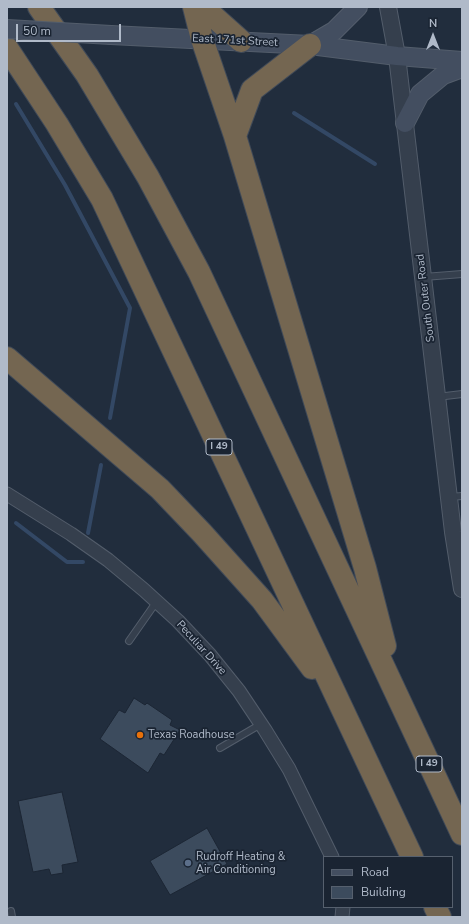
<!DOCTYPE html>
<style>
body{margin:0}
#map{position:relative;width:469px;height:924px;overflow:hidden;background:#212d3d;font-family:"Nunito Sans",sans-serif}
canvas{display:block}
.frame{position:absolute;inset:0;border:8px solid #b0bac9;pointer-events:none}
.legend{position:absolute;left:323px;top:856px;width:130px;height:52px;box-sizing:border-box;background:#1a2432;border:1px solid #56606e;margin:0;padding:5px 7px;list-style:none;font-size:12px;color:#b0bac9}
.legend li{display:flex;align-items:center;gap:8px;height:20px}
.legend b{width:20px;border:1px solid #56606e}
.north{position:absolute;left:413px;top:16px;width:40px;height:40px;-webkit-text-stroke:3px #1a2432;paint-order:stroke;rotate:0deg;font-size:11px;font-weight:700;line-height:16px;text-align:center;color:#b0bac9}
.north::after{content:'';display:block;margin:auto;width:14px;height:18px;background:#b0bac9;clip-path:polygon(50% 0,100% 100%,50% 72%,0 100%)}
.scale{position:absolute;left:16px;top:24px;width:105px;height:18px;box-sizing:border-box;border:2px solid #b0bac9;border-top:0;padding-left:5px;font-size:12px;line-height:14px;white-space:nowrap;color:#b0bac9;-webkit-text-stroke:3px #1a2432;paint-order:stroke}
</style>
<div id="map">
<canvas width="469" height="924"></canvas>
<div class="frame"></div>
<ul class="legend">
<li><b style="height:5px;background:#434e60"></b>Road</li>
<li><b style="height:11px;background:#3c4b5d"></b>Building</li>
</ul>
<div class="north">N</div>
<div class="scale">50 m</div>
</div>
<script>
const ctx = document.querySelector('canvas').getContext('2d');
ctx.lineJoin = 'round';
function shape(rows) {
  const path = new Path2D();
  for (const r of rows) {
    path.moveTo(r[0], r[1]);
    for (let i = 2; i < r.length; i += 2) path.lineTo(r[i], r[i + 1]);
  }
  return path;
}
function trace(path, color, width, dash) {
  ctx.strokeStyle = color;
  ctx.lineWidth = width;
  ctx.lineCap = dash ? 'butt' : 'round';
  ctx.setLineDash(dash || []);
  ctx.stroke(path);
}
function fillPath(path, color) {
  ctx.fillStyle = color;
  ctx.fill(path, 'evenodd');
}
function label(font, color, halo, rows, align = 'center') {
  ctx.font = font + ' "Nunito Sans",sans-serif';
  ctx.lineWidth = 3.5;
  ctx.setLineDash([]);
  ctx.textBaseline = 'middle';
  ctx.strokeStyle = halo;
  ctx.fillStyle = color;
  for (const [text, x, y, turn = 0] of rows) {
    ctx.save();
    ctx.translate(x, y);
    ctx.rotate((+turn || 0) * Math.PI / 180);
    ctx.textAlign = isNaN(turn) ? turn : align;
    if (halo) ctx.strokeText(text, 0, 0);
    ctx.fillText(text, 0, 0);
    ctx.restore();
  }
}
trace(shape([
 [16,104,65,185,130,308,110,418],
 [294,113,375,164],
 [16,523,67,562,83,562],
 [88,533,101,465]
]), '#334865', 4);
const building = shape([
 [134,698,145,705,147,703,172,720,170,725,180,730,164,755,160,753,148,773,100,739,119,710,125,713,134,698],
 [62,792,78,862,62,865,63,873,51,875,49,869,33,872,18,801,62,792],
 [207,828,227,864,170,895,150,861,207,828]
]);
fillPath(building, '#3c4b5d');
trace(building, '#1c2634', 1);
const service = shape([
 [424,277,462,274],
 [437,397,462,394],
 [450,497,462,496],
 [129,641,157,601],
 [220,748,261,724],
 [11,911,12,917]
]);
const minor = shape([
 [7,494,71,534,108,560,144,590,178,621,210,655,239,691,265,730,289,769,332,857],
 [342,917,343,907]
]);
const tertiary = shape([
 [388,7,397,56,453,532,462,589]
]);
const secondary = shape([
 [111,35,310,45,397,56,462,61],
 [310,45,334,31,358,7],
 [405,123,420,94,443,75,462,68]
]);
const motorway = shape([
 [39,7,87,75,148,177,199,272,462,834],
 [194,7,202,39,235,136,365,568,385,646],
 [203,7,241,41],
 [7,48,57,124,102,199,412,857],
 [235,136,252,90,310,45],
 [7,358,160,489,202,533,262,600,312,668],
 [435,907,440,917]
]);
trace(service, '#535d6b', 8);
trace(minor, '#535d6b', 15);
trace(tertiary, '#535d6b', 18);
trace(secondary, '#535d6b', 20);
trace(motorway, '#404a58', 24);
trace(service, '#353f4d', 6);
trace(minor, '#353f4d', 13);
trace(tertiary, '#353f4d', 16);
trace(secondary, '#434e60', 18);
trace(motorway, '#746651', 22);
const secondaryBridge = shape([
 [7,29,111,35]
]);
trace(secondaryBridge, '#535d6b', 20, []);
trace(secondaryBridge, '#434e60', 18);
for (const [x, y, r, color] of [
 [140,735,4,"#e8710a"],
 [188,863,4,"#5c6f8a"]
]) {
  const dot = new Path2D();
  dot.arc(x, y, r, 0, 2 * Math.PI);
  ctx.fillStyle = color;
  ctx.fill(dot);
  trace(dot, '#1a2432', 1.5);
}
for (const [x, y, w] of [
 [219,447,26],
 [429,764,26]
]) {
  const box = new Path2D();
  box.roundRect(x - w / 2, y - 8, w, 16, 3);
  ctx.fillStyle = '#1a2432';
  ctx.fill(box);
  trace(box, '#b0bac9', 1);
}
label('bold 10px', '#b0bac9', null, [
 ["I 49",219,447],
 ["I 49",429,764]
]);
label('11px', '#b0bac9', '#1a2432', [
 ["East 171st Street",235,41,3],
 ["South Outer Road",426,298,-97],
 ["Peculiar Drive",201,648,48]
]);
label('11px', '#b0bac9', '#1a2432', [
 ["Texas Roadhouse",148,735],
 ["Rudroff Heating &",196,857],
 ["Air Conditioning",196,870]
], 'left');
</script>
